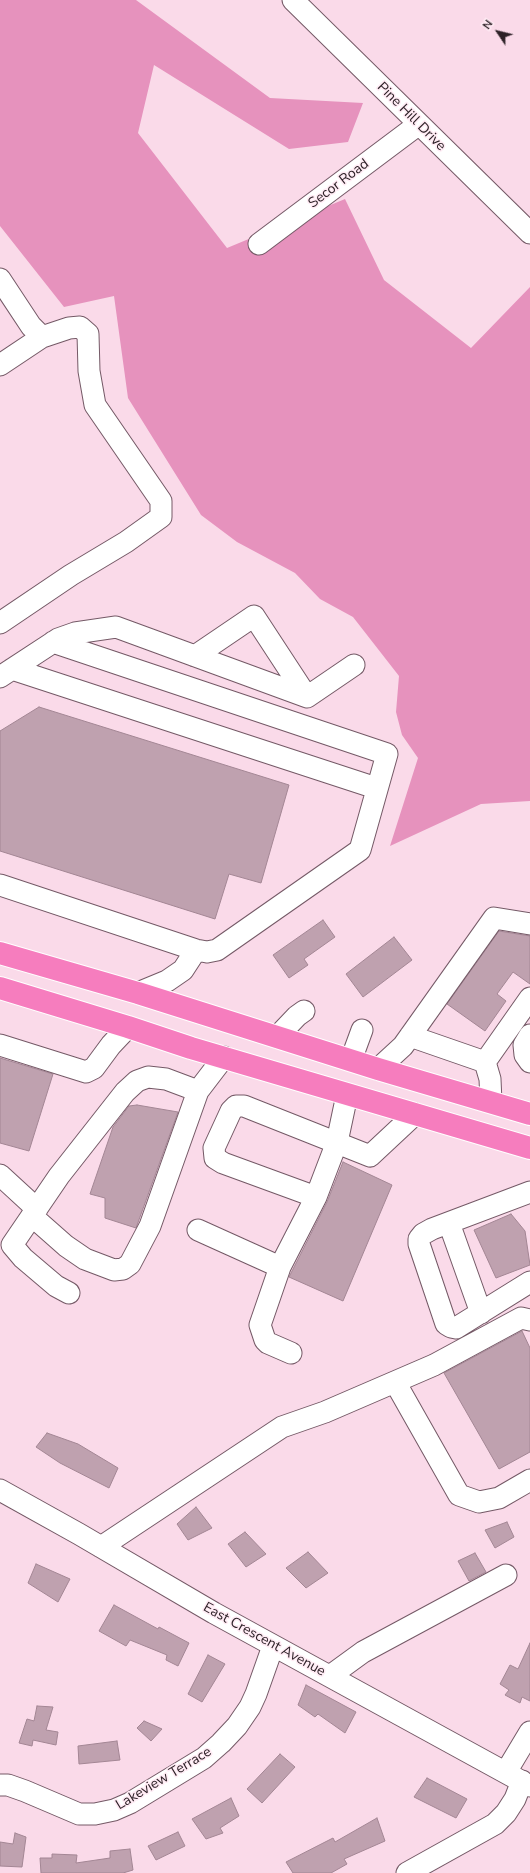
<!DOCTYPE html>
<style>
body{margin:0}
#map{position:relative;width:530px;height:1873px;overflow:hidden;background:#fadae9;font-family:"Nunito Sans",sans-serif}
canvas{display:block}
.north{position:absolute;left:478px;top:12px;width:40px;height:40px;-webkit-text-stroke:3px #ffebf4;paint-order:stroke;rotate:305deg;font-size:11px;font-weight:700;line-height:16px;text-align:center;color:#2d2127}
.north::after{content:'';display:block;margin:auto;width:14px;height:18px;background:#2d2127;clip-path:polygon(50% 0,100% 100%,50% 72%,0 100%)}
</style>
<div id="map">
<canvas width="530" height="1873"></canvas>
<div class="north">N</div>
</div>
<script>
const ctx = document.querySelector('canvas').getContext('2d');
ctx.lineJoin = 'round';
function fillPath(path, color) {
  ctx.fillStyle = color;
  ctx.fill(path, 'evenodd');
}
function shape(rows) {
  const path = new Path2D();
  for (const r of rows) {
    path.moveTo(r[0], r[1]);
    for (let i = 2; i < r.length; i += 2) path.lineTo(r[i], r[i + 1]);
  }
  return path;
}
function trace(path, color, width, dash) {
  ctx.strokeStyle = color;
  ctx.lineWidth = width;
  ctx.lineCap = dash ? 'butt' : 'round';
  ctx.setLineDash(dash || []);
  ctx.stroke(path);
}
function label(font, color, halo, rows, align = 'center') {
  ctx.font = font + ' "Nunito Sans",sans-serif';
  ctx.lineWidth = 3;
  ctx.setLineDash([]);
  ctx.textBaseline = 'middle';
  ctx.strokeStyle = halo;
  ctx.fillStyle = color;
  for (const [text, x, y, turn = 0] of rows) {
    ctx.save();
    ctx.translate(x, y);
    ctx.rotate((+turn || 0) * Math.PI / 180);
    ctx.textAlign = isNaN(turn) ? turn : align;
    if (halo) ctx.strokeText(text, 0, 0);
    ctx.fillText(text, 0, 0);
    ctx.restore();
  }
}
fillPath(shape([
 [0,0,136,0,270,98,363,103,348,142,289,149,154,65,138,133,227,248,345,199,384,280,471,348,530,287,530,801,481,804,390,846,418,758,402,735,396,712,399,676,353,617,320,599,295,573,237,542,201,515,128,398,114,296,64,307,0,226]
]), '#e692bd');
const building = shape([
 [39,707,289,785,261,883,229,874,215,919,0,851,0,731,39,707],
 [323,920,335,937,304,959,308,965,289,978,273,955,323,920],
 [499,931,530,936,530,984,513,972,497,994,506,1001,485,1031,447,1004,499,931],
 [394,937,412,960,363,997,346,974,394,937],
 [0,1058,53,1074,29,1151,0,1143,0,1058],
 [137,1105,178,1112,136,1228,105,1218,105,1198,90,1194,113,1127,129,1106,137,1105],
 [343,1162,392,1185,343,1301,289,1277,327,1202,343,1162],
 [511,1214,525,1231,530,1265,496,1278,474,1230,511,1214],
 [522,1331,530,1348,530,1452,499,1469,444,1373,522,1331],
 [47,1433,78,1444,118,1468,109,1488,60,1463,36,1447,47,1433],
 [196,1507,212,1528,188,1540,177,1524,196,1507],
 [507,1522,514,1537,495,1548,485,1530,507,1522],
 [245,1532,266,1554,246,1567,228,1544,245,1532],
 [308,1552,328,1573,306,1588,286,1568,308,1552],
 [475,1553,486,1572,469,1581,458,1561,475,1553],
 [36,1564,70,1579,58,1602,28,1583,36,1564],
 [114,1605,158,1629,159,1627,189,1643,178,1666,166,1660,167,1655,130,1640,126,1646,99,1631,114,1605],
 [530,1643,530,1701,522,1697,520,1703,505,1695,509,1690,500,1684,510,1665,518,1669,530,1643],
 [208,1655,225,1664,202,1702,188,1694,208,1655],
 [306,1685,356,1712,345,1733,318,1714,315,1717,298,1705,306,1685],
 [37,1706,53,1707,46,1730,58,1732,56,1745,33,1740,32,1746,19,1743,27,1719,34,1721,37,1706],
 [144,1721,162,1729,151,1741,137,1728,144,1721],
 [117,1741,120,1760,79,1764,78,1746,117,1741],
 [280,1754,295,1767,262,1803,247,1789,280,1754],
 [427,1778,467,1799,456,1818,414,1797,427,1778],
 [231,1798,239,1816,220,1828,223,1833,206,1839,192,1819,231,1798],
 [377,1818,385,1841,344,1859,347,1864,331,1873,293,1873,286,1862,333,1838,335,1842,377,1818],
 [178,1832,185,1846,156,1860,148,1846,178,1832],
 [15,1833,26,1837,22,1867,0,1866,0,1842,13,1844,15,1833],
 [130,1849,133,1870,123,1873,41,1873,40,1858,52,1858,52,1854,77,1855,76,1863,110,1858,110,1851,130,1849]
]);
fillPath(building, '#bfa1af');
trace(building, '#a38694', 1);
const minor = shape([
 [293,0,530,233],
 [259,244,419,124],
 [0,279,31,326,42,337,69,328,80,327,88,334,89,371,95,405,161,501,161,517,126,542,71,575,0,623],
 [0,365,42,337],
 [195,656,254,616,307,697],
 [12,669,376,788],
 [0,677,58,639,75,633,116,627,307,697,354,665],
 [0,885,196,950,207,952,217,950,360,850,387,754,53,642],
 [138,993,167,981,183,970,196,950],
 [530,1035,524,1045,525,1055,530,1062],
 [410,1036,485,1062],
 [277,1037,297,1016,304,1011],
 [0,1045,86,1072,94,1068,111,1045,128,1027],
 [351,1060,362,1030],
 [485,1062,530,998],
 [485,1062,490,1079,491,1102],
 [378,1069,403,1046,494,918,530,924],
 [0,1175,37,1209],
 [530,1192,432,1229,423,1234,419,1239,419,1244,446,1324,451,1327,456,1328,530,1282],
 [316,1197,223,1163,215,1158,214,1148,231,1111,236,1106,244,1106,370,1156,415,1114],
 [32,1216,66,1246,85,1259,114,1270,123,1269,130,1264,150,1226,198,1091,224,1057],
 [449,1223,481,1313],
 [198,1230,280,1267],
 [69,1293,56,1286,23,1258,12,1245,59,1176,125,1092,137,1081,148,1077,166,1079,198,1091],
 [291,1353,268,1343,265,1340,260,1325,280,1267,316,1197,337,1142,347,1095],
 [395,1382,459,1495,479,1502,499,1498,530,1480],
 [0,1490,79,1534,214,1613,530,1786],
 [101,1547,282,1427,325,1412,434,1365,521,1318,530,1320],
 [330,1676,363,1652,506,1575],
 [506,1772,530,1732],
 [0,1785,8,1785,25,1791,79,1814,95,1814,114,1810,130,1803,204,1758,221,1743,237,1726,250,1707,256,1694,273,1646],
 [407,1873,495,1824,506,1813,515,1799,522,1781]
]);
const highway = shape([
 [0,953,138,993,378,1069,530,1114],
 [0,988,128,1027,191,1048,530,1148]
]);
trace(minor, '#745966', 23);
trace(highway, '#fff', 24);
trace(minor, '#fff', 21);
trace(highway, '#f67dbe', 22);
label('14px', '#2d2127', '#ffebf4', [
 ["Pine Hill Drive",411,117,45],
 ["Secor Road",339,184,-37],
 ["East Crescent Avenue",264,1640,29],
 ["Lakeview Terrace",164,1779,-31]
]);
</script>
